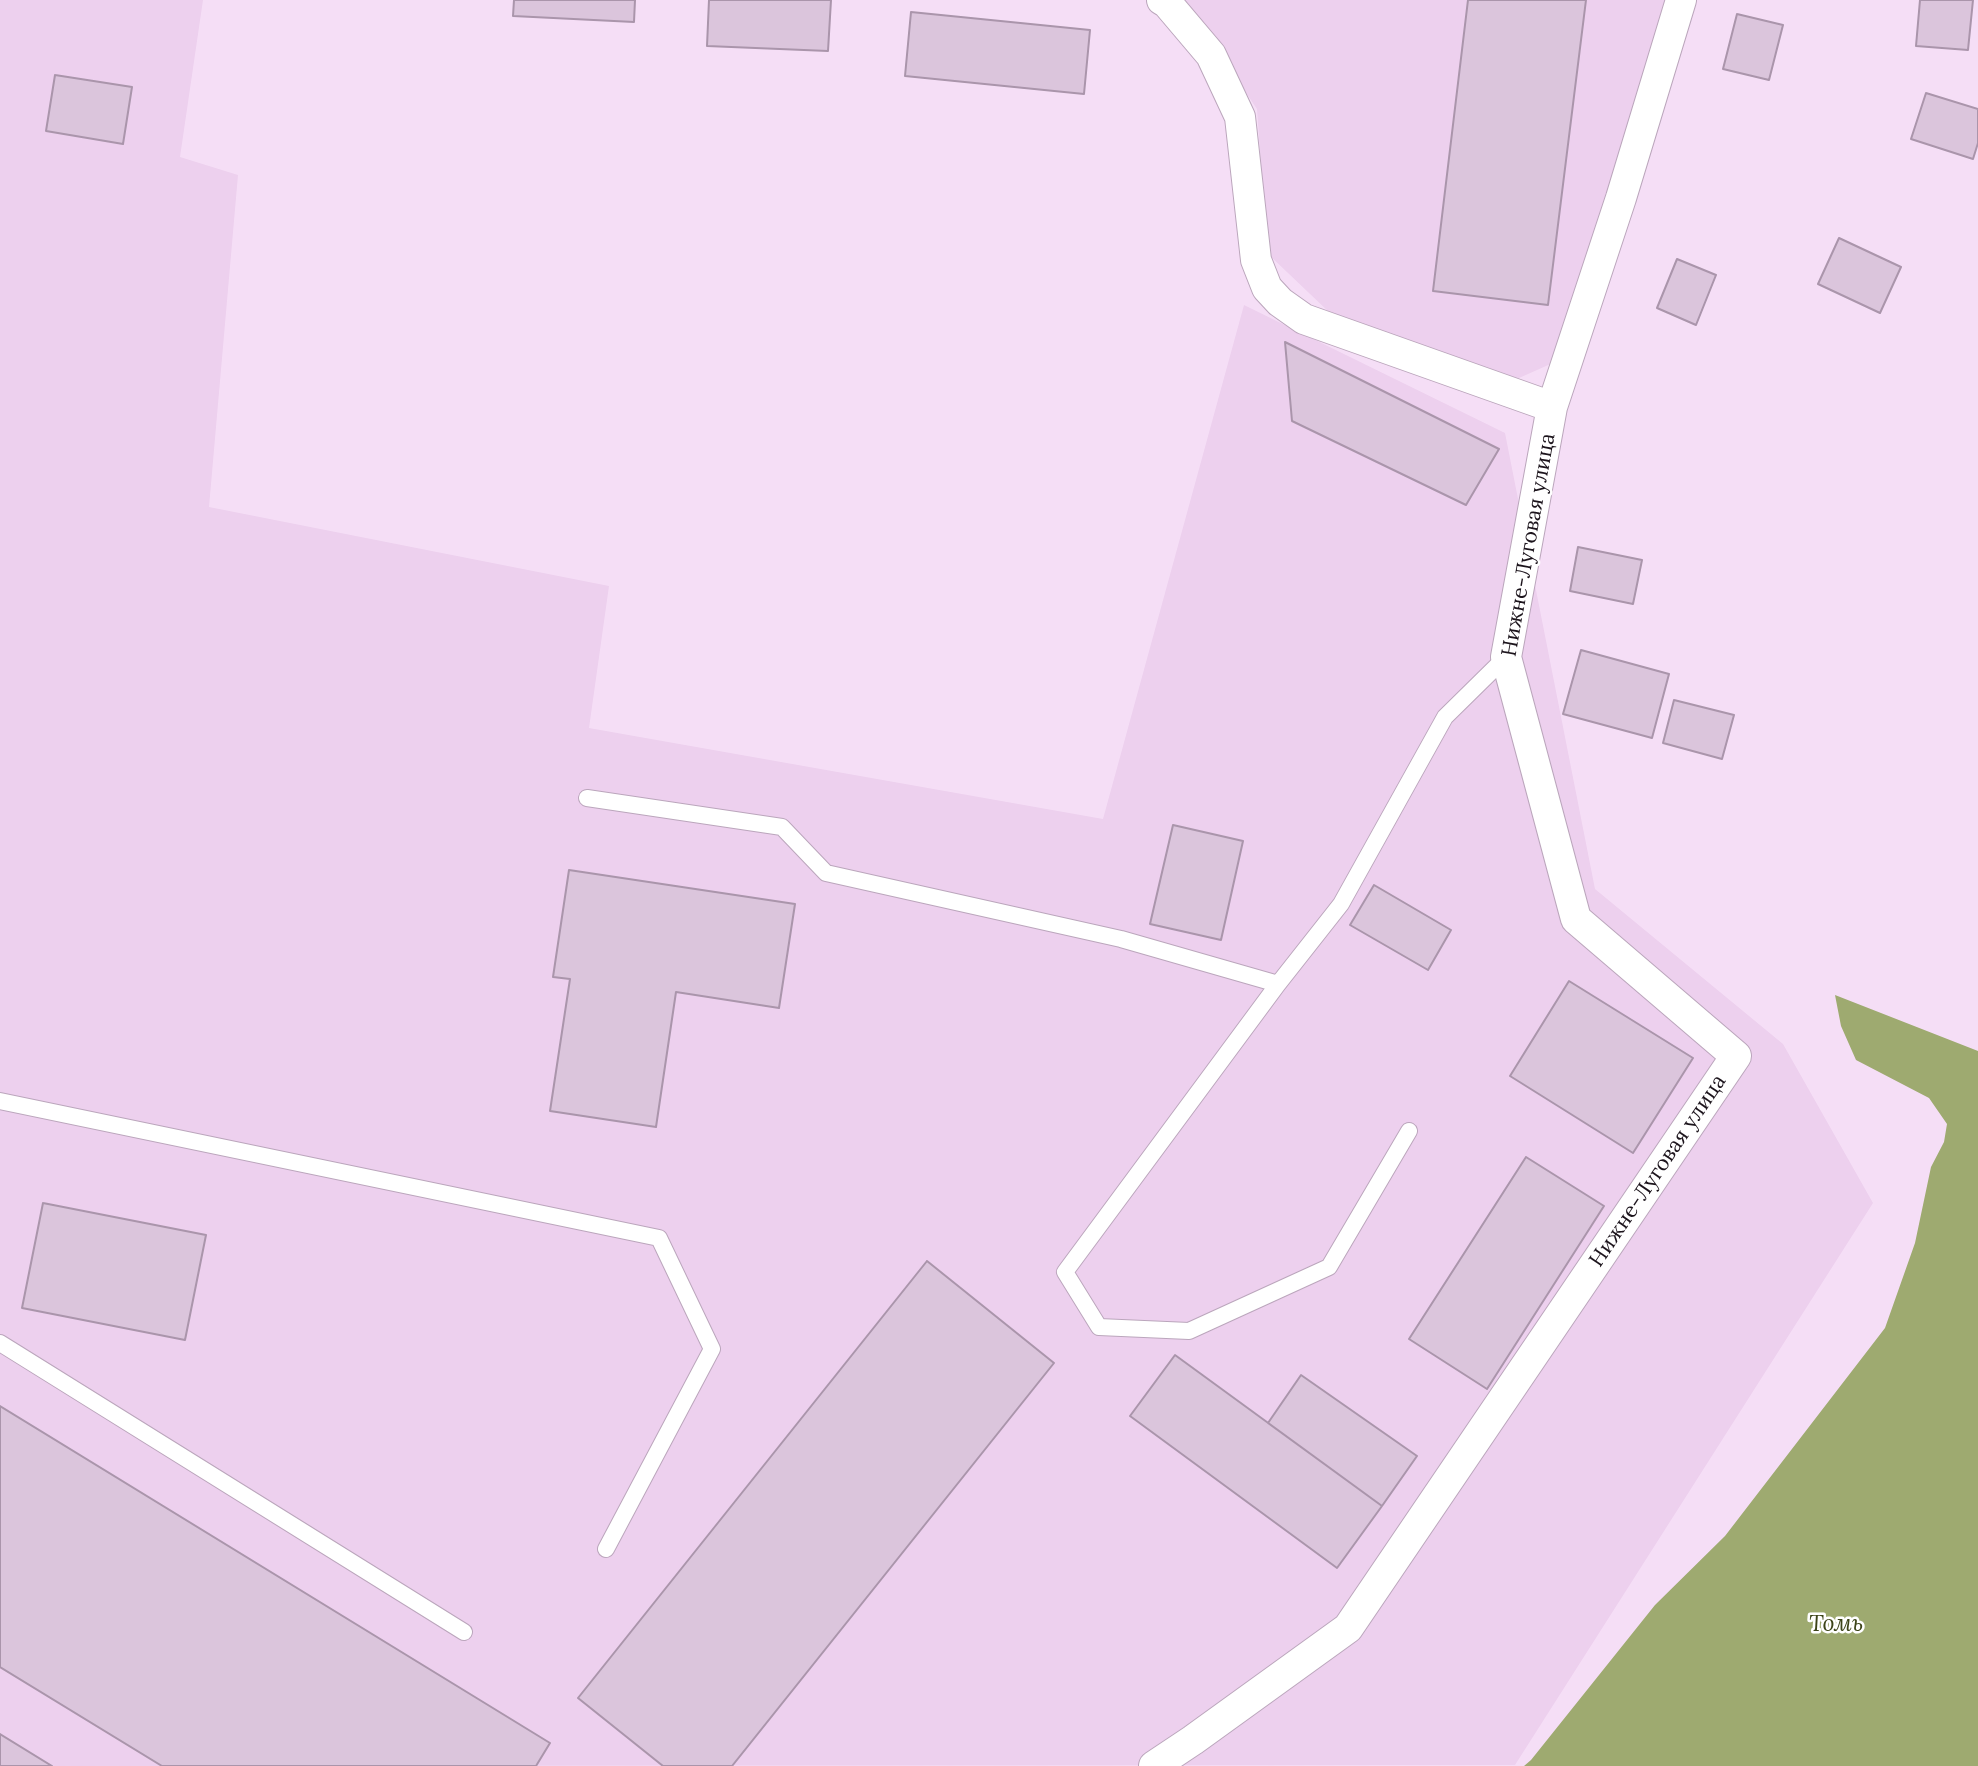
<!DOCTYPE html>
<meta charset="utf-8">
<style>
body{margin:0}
canvas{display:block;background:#f5def6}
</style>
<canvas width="1978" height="1766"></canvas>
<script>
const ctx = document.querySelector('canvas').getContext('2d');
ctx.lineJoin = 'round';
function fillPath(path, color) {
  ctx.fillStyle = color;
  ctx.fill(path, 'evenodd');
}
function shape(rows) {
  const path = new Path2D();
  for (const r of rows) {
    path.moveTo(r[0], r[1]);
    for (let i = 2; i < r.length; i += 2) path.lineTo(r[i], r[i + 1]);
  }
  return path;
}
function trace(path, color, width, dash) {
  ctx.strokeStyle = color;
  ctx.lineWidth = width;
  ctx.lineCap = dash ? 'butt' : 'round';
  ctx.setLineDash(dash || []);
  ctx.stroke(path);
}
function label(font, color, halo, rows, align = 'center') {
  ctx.font = font + ' Lora,serif';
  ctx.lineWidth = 5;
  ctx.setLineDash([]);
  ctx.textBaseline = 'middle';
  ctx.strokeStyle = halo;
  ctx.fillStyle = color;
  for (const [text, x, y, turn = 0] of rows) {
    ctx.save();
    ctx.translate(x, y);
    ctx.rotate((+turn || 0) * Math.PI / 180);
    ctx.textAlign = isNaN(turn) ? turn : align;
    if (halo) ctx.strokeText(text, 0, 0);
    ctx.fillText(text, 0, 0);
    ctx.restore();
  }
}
fillPath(shape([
 [0,0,203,0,180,157,238,175,209,507,609,586,589,728,1103,819,1244,305,1505,433,1595,889,1783,1044,1873,1203,1515,1765,0,1766],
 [1183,0,1667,0,1555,362,1510,382,1330,313,1267,253,1257,109]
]), '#edd0ee');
fillPath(shape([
 [1835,995,1978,1051,1978,1766,1524,1766,1531,1760,1655,1605,1725,1536,1885,1328,1915,1243,1931,1167,1944,1142,1947,1124,1929,1098,1856,1060,1841,1026]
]), '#9eaa70');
const building = shape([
 [514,0,635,0,634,22,513,16,514,0],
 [709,0,831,0,828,51,707,46,709,0],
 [1468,0,1586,0,1548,305,1433,291,1468,0],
 [1920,0,1973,0,1968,50,1916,46,1920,0],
 [911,12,1090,30,1084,94,905,76,911,12],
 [1737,14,1783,25,1769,80,1723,69,1737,14],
 [55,75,132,87,123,144,46,131,55,75],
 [1926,93,1978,109,1978,143,1973,159,1911,139,1926,93],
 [1839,238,1901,267,1880,313,1818,284,1839,238],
 [1677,259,1716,275,1696,325,1657,308,1677,259],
 [1285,342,1499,449,1466,505,1292,421,1285,342],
 [1578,547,1642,560,1633,604,1570,591,1578,547],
 [1581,650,1669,674,1652,738,1563,714,1581,650],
 [1674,700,1734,715,1722,759,1663,743,1674,700],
 [1173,825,1243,841,1221,940,1150,924,1173,825],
 [569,870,795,904,779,1008,676,992,656,1127,550,1111,570,979,553,977,569,870],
 [1374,885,1451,930,1428,970,1350,925,1374,885],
 [1569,981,1693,1058,1633,1153,1510,1076,1569,981],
 [1526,1157,1604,1206,1487,1389,1409,1339,1526,1157],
 [43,1203,206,1235,185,1340,22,1308,43,1203],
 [927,1261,1054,1363,732,1766,663,1766,578,1698,927,1261],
 [1175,1355,1382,1506,1337,1568,1130,1416,1175,1355],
 [1301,1375,1417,1456,1382,1506,1268,1423,1301,1375],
 [0,1406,550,1743,536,1766,162,1766,0,1667,0,1406],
 [0,1734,52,1766,0,1766,0,1734]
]);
fillPath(building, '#dbc5dc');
trace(building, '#aa95ab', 2);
const service = shape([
 [587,798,782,827,826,873,1121,939,1278,984,1341,904,1445,717,1506,657],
 [1278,984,1065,1272,1099,1327,1189,1331,1329,1267,1409,1131],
 [0,1101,659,1238,712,1349,606,1549],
 [0,1343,464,1632]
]);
const minor = shape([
 [1552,407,1621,198,1681,0],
 [1154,1766,1193,1740,1348,1628,1736,1056,1576,919,1506,657,1552,407,1304,319,1280,302,1267,288,1256,260,1240,117,1211,55,1167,3,1162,0]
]);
trace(service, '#bba6bc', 18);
trace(minor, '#bba6bc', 32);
trace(service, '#fff', 16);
trace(minor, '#fff', 30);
label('21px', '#1c141c', '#fff', [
 ["Нижне-Луговая улица",1529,545,-80],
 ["Нижне-Луговая улица",1658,1171,-56]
]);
label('italic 23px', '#3c4418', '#fff', [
 ["Томь",1836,1624]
]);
</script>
